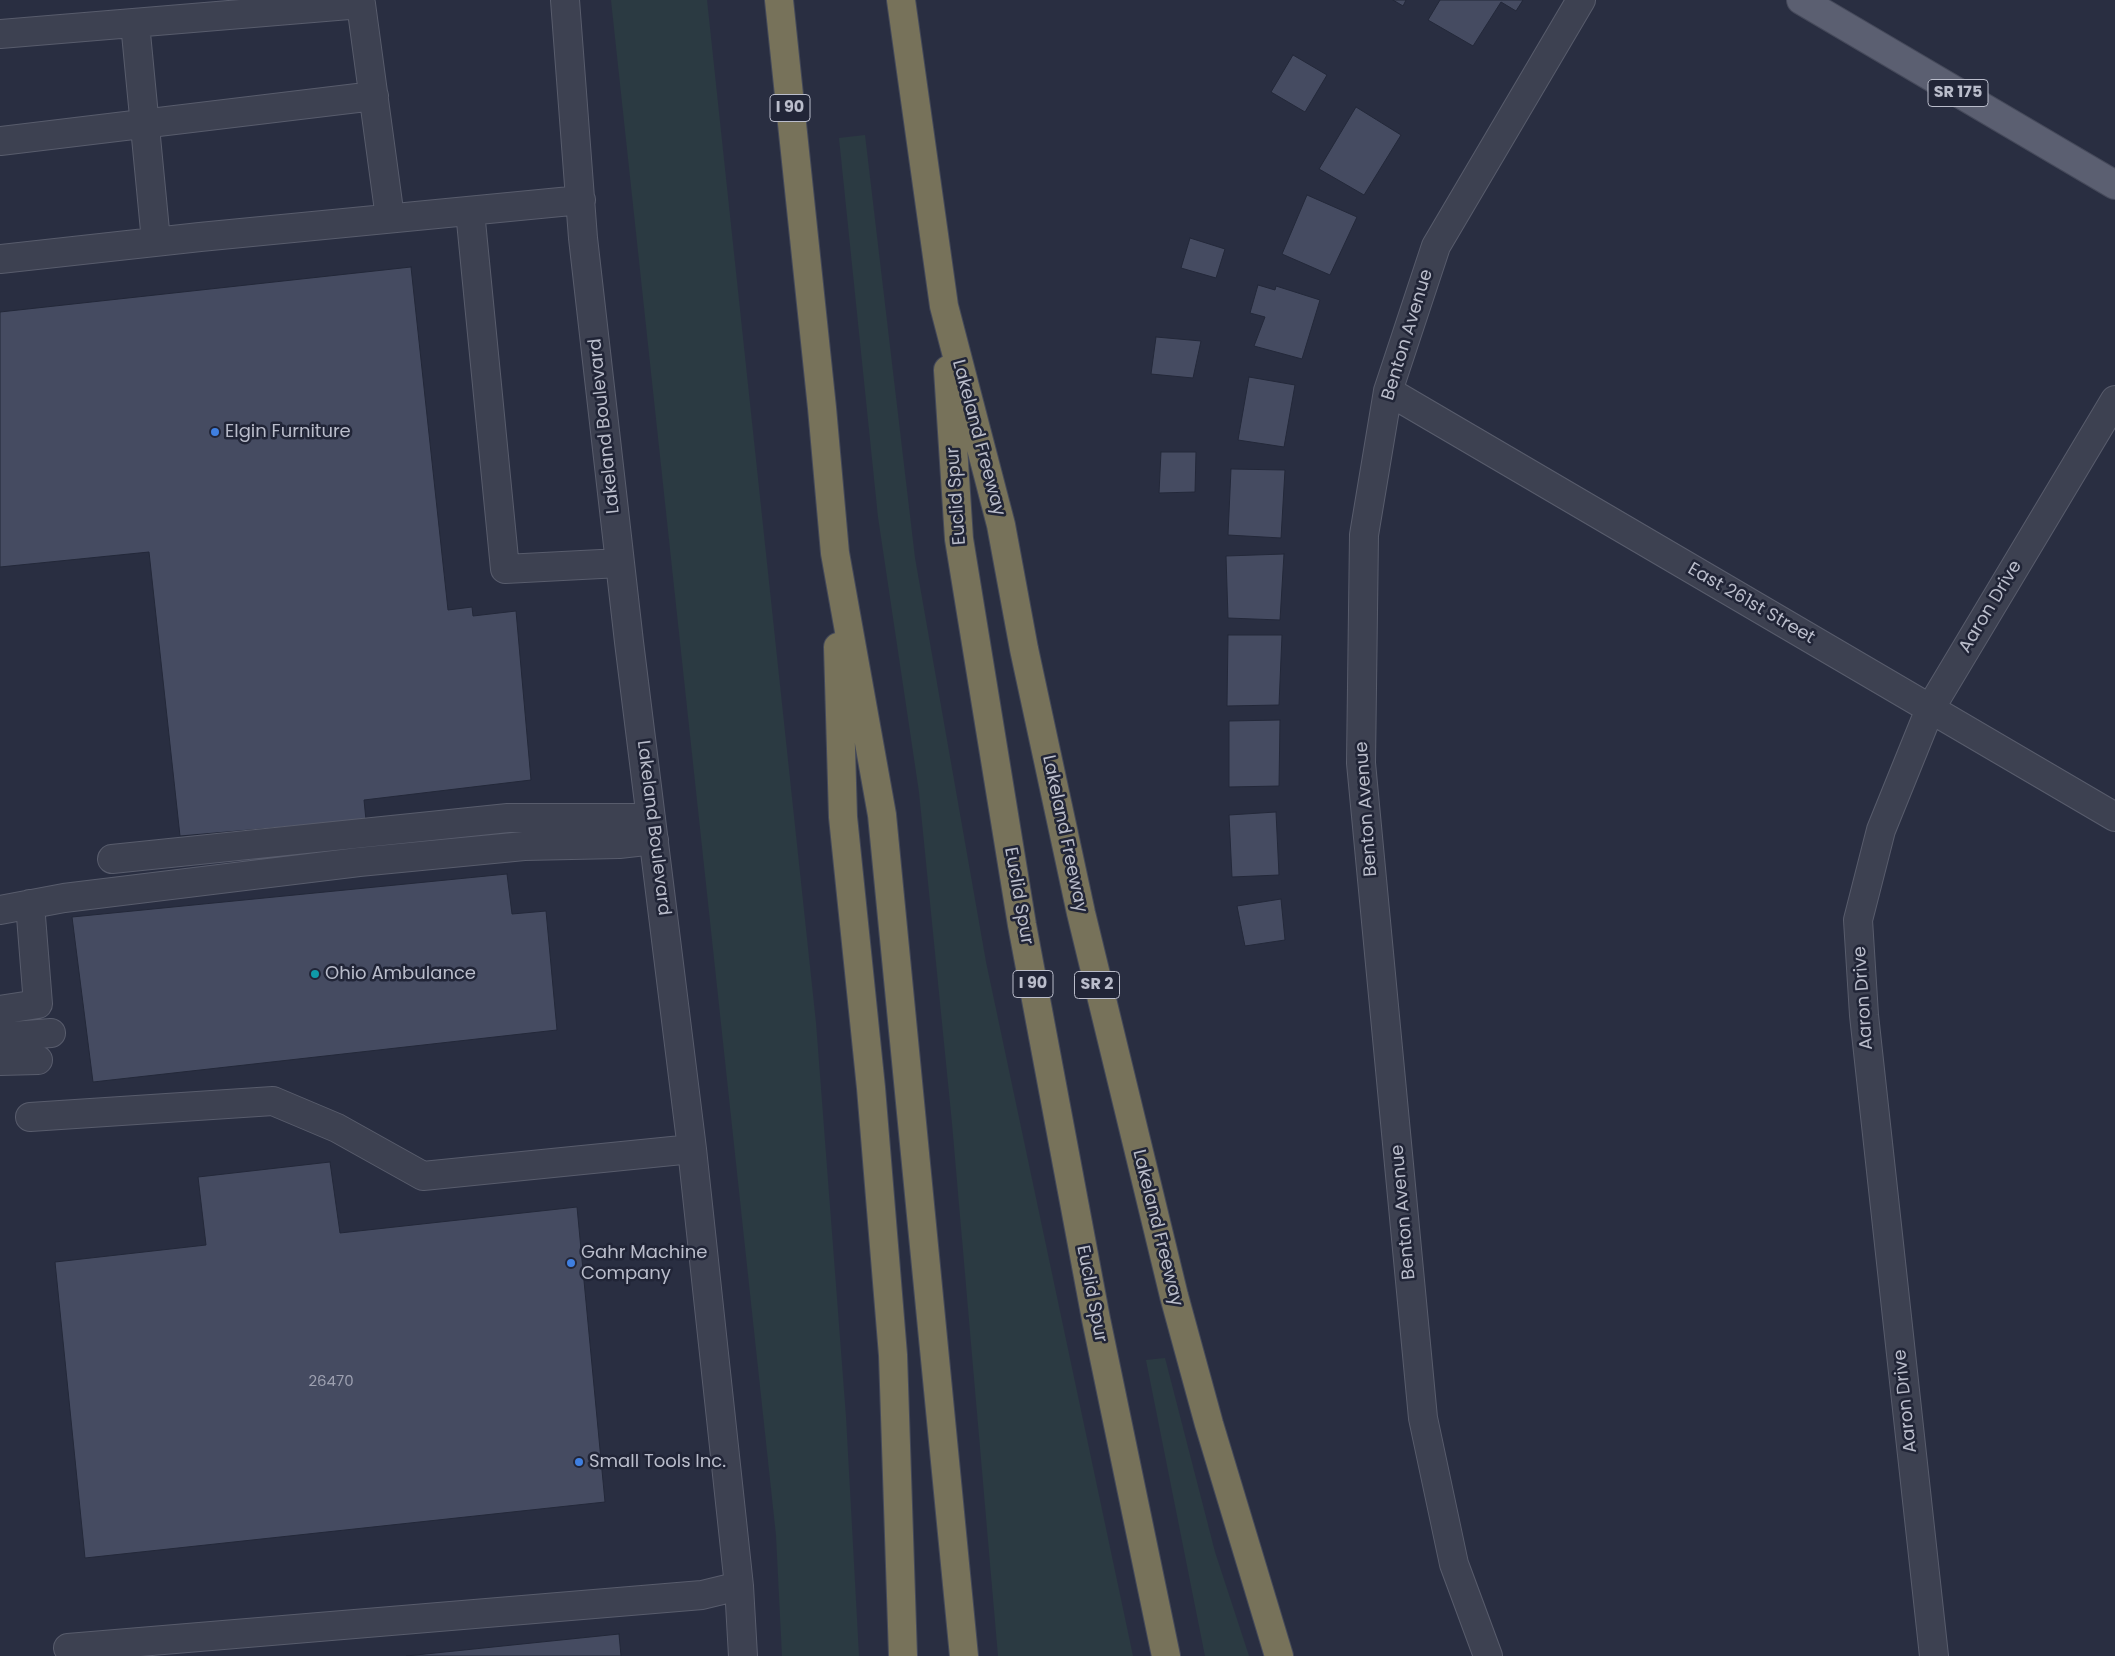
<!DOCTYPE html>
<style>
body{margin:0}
canvas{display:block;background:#292e41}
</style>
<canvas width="2115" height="1656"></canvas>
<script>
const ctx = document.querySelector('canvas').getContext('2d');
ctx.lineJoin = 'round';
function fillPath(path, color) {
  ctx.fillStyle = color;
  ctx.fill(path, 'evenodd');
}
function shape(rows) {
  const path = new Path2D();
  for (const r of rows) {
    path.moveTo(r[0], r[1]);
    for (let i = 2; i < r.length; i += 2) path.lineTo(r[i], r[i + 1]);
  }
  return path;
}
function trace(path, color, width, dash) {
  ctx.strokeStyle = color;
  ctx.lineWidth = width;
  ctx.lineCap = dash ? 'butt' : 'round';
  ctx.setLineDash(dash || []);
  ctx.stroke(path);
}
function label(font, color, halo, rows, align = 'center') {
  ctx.font = font + ' Poppins,sans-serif';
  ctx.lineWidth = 5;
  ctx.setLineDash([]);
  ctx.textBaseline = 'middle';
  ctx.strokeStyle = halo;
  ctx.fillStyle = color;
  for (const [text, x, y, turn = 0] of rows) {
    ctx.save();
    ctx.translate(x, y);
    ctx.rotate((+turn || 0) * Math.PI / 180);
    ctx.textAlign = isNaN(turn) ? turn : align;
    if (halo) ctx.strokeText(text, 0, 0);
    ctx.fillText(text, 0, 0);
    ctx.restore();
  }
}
fillPath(shape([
 [611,0,707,0,816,1023,846,1417,859,1656,782,1656,776,1535],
 [865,135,915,558,986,962,1133,1656,998,1656,952,1123,919,792,878,517,839,138],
 [1165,1358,1215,1552,1249,1656,1205,1656,1146,1360]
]), '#2b3a42');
const building = shape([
 [1393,0,1406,0,1403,6,1393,0],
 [1440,0,1523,0,1516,11,1501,2,1473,46,1428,20,1440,0],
 [1293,55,1327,75,1305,112,1271,92,1293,55],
 [1356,107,1401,135,1364,195,1319,169,1356,107],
 [1307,195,1357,217,1330,275,1282,254,1307,195],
 [1190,238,1225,249,1216,278,1181,268,1190,238],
 [411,267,448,610,472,607,473,616,516,611,531,780,364,800,366,820,180,836,149,552,0,567,0,312,411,267],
 [1258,285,1275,290,1276,286,1320,300,1302,359,1254,346,1265,317,1250,313,1258,285],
 [1156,337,1201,341,1193,378,1151,374,1156,337],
 [1249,377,1295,385,1284,447,1238,440,1249,377],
 [1161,452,1196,452,1195,492,1159,493,1161,452],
 [1231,469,1285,470,1281,538,1228,535,1231,469],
 [1284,554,1280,620,1228,618,1226,556,1284,554],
 [1228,635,1282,635,1279,705,1227,706,1228,635],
 [1280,720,1279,786,1229,787,1229,721,1280,720],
 [1276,812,1279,875,1232,877,1229,815,1276,812],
 [507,874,512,914,546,911,557,1030,93,1082,72,917,507,874],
 [1281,899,1285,940,1245,946,1237,906,1281,899],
 [330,1162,340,1233,577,1207,605,1502,85,1558,55,1262,206,1245,198,1177,330,1162],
 [619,1634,621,1656,406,1656,619,1634]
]);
fillPath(building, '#454b61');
trace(building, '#232839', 1);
const minor = shape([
 [565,0,583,238,629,642,692,1149,739,1586,743,1656],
 [135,23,156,241],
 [0,34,361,4,390,218],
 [0,141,374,96],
 [470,211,505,569,620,563],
 [0,259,200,237,581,200],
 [1388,391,2115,817],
 [112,859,508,818,651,818],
 [0,910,64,898,359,862,524,846,619,844,654,840],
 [0,1010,38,1004,30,904],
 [0,1037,51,1033],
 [0,1061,38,1060],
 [30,1117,273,1101,337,1128,423,1176,692,1149],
 [68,1648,702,1595,739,1586],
 [1488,1656,1454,1564,1423,1418,1361,763,1364,535,1388,391,1436,246,1581,0],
 [1934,1656,1864,1015,1858,920,1881,830,1930,709,2115,400]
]);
const major = shape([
 [1801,0,2115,185]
]);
const highway = shape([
 [779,0,822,408,835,553,882,815,964,1656],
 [901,0,944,306,1001,525,1024,649,1081,913,1174,1296,1209,1424,1279,1656],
 [948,370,959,539,1022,925,1096,1319,1166,1656],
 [838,647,843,817,871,1088,893,1355,903,1656]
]);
trace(minor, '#585c6c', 30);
trace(major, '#464a5b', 30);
trace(highway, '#444959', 30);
trace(minor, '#3d4151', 28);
trace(major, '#5b5f71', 28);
trace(highway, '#77725a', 28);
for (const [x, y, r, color] of [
 [215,432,5,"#3f7fe0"],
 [315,974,5,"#0f9aa8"],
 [571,1263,5,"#3f7fe0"],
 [579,1462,5,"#3f7fe0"]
]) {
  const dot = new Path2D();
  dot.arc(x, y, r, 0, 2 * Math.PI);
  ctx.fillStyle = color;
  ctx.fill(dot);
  trace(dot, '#212537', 2);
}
label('15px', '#9da0b0', null, [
 ["26470",331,1382]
]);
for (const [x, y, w] of [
 [1958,93,60],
 [790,108,40],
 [1033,984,40],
 [1097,985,45]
]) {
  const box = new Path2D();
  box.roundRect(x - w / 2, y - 13.5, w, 27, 4);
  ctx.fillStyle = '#212537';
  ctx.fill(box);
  trace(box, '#babdcb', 1);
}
label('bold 16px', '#babdcb', null, [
 ["SR 175",1958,93],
 ["I 90",790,108],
 ["I 90",1033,984],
 ["SR 2",1097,985]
]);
label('18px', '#babdcb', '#212537', [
 ["Benton Avenue",1408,335,-73],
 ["Lakeland Boulevard",605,426,-96],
 ["Lakeland Freeway",978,438,75],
 ["Euclid Spur",957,496,-94],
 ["East 261st Street",1751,604,30],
 ["Aaron Drive",1991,607,-59],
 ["Benton Avenue",1367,809,-94],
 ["Lakeland Boulevard",653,828,83],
 ["Lakeland Freeway",1064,834,78],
 ["Euclid Spur",1018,896,80],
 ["Aaron Drive",1864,998,-94],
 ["Benton Avenue",1404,1212,-95],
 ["Lakeland Freeway",1157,1228,76],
 ["Euclid Spur",1091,1294,79],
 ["Aaron Drive",1906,1401,-96]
]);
label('18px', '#babdcb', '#212537', [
 ["Elgin Furniture",225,432],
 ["Ohio Ambulance",325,974],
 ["Gahr Machine",581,1253],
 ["Company",581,1274],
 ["Small Tools Inc.",589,1462]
], 'left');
</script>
